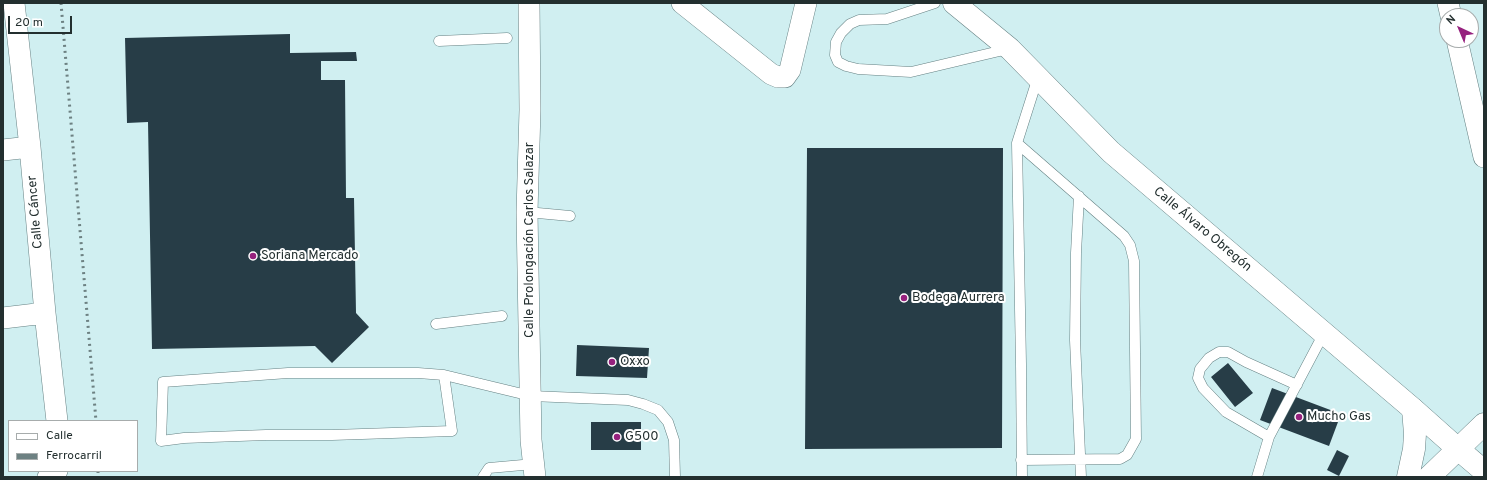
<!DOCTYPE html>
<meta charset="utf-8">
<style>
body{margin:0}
#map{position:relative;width:1487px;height:480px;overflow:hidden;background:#d0eff1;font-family:Overpass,sans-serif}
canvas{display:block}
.frame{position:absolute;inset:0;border:4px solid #232f2f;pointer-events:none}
.legend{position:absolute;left:8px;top:420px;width:130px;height:52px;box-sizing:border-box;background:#fff;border:1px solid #a7acac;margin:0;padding:5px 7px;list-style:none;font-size:12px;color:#232f2f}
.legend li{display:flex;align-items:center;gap:8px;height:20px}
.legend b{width:20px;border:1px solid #a7acac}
.north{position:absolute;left:1439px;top:8px;width:40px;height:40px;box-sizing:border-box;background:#fff;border:1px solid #a7acac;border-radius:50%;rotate:316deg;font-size:11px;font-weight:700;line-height:16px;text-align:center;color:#232f2f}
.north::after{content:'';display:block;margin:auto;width:14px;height:18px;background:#96217e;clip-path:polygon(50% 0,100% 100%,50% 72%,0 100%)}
.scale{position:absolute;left:8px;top:16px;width:64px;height:18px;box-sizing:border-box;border:2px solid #232f2f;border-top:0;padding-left:5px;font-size:12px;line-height:14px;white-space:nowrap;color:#232f2f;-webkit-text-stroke:3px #fff;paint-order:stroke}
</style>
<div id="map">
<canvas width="1487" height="480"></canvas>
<div class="frame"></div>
<ul class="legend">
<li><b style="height:5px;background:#fff"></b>Calle</li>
<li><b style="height:5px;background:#6d8182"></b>Ferrocarril</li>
</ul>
<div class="north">N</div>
<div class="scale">20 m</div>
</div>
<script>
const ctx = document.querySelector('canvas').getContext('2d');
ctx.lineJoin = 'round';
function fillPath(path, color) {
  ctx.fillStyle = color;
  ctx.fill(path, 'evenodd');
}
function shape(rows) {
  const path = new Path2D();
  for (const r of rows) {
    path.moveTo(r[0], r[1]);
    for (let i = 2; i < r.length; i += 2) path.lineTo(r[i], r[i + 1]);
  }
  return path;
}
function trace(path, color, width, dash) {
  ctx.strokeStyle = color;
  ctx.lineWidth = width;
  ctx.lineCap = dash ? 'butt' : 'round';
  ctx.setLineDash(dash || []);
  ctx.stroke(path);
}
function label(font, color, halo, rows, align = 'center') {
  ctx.font = font + ' Overpass,sans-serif';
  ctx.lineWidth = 4;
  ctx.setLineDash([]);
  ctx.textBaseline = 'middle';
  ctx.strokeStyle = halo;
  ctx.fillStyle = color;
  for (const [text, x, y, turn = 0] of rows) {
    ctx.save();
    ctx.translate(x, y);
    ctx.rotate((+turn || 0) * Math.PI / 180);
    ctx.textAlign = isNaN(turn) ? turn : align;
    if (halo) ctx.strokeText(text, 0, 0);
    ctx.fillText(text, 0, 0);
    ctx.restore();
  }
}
fillPath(shape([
 [290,34,290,53,356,52,357,61,321,61,321,80,345,80,346,198,354,198,356,313,369,327,332,363,315,346,152,349,148,122,127,123,125,38],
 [807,148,1003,148,1002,448,805,449],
 [577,345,649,348,647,378,576,376],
 [1228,363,1253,393,1235,407,1211,377],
 [1272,388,1341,414,1329,446,1260,420],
 [591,422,641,422,641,450,591,450],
 [1337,450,1349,456,1339,476,1327,470]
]), '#273d47');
const service = shape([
 [935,3,887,19,859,20,850,24,841,33,836,42,835,55,838,62,846,66,858,69,911,72,1008,49],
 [439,41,507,38],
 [1017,143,1124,236,1130,245,1134,261,1136,439,1127,455,1120,459,1021,460],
 [1079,196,1076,253,1075,340,1081,477],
 [527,212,570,216],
 [436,324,502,316],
 [444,375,452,431,332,435,266,435,184,438,161,441,163,382,288,373,418,373,444,375,531,396,628,400,643,404,658,410,668,422,674,440,675,477],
 [1269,437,1226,412,1203,388,1198,378,1200,369,1209,358,1219,352,1228,352,1246,362,1297,385],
 [483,477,489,468,534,464],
 [1022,477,1021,364,1017,143,1038,77],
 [1257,477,1269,437,1324,333]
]);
const minor = shape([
 [14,3,30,147,45,313,57,421],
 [529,3,530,110,527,212,531,440,535,477],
 [682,3,771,74,778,77,785,77,790,70,806,3],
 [1448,3,1451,16],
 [1457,40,1484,157],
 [3,150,30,147],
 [3,318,45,313],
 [48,477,57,471]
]);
const tertiary = shape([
 [954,3,1010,49,1111,152,1413,409,1458,449]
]);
const secondary = shape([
 [1458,449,1484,471]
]);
const primary = shape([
 [1408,477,1414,449,1415,434,1413,409],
 [1429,477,1484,424]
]);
trace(service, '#658183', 11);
trace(minor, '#658183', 22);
trace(tertiary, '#658183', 23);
trace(secondary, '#658183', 23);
trace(primary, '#658183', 23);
trace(service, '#fff', 10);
trace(minor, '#fff', 21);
trace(tertiary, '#fff', 22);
trace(secondary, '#fff', 22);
trace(primary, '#fff', 22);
trace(shape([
 [61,3,96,421],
 [98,471,98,477]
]), '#6d8182', 3, [2, 4]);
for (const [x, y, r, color] of [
 [253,256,4,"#96217e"],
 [904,298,4,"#96217e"],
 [612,362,4,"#96217e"],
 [1299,417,4,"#96217e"],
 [617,437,4,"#96217e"]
]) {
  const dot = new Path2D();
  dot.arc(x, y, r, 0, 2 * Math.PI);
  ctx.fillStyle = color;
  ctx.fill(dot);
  trace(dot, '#fff', 1.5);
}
label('13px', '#232f2f', '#fff', [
 ["Calle Cáncer",36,212,-95],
 ["Calle Álvaro Obregón",1202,230,40],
 ["Calle Prolongación Carlos Salazar",530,240,-90]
]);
label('13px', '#232f2f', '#fff', [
 ["Soriana Mercado",261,256],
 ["Bodega Aurrera",912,298],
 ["Oxxo",620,362],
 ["Mucho Gas",1307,417],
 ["G500",625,437]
], 'left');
</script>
